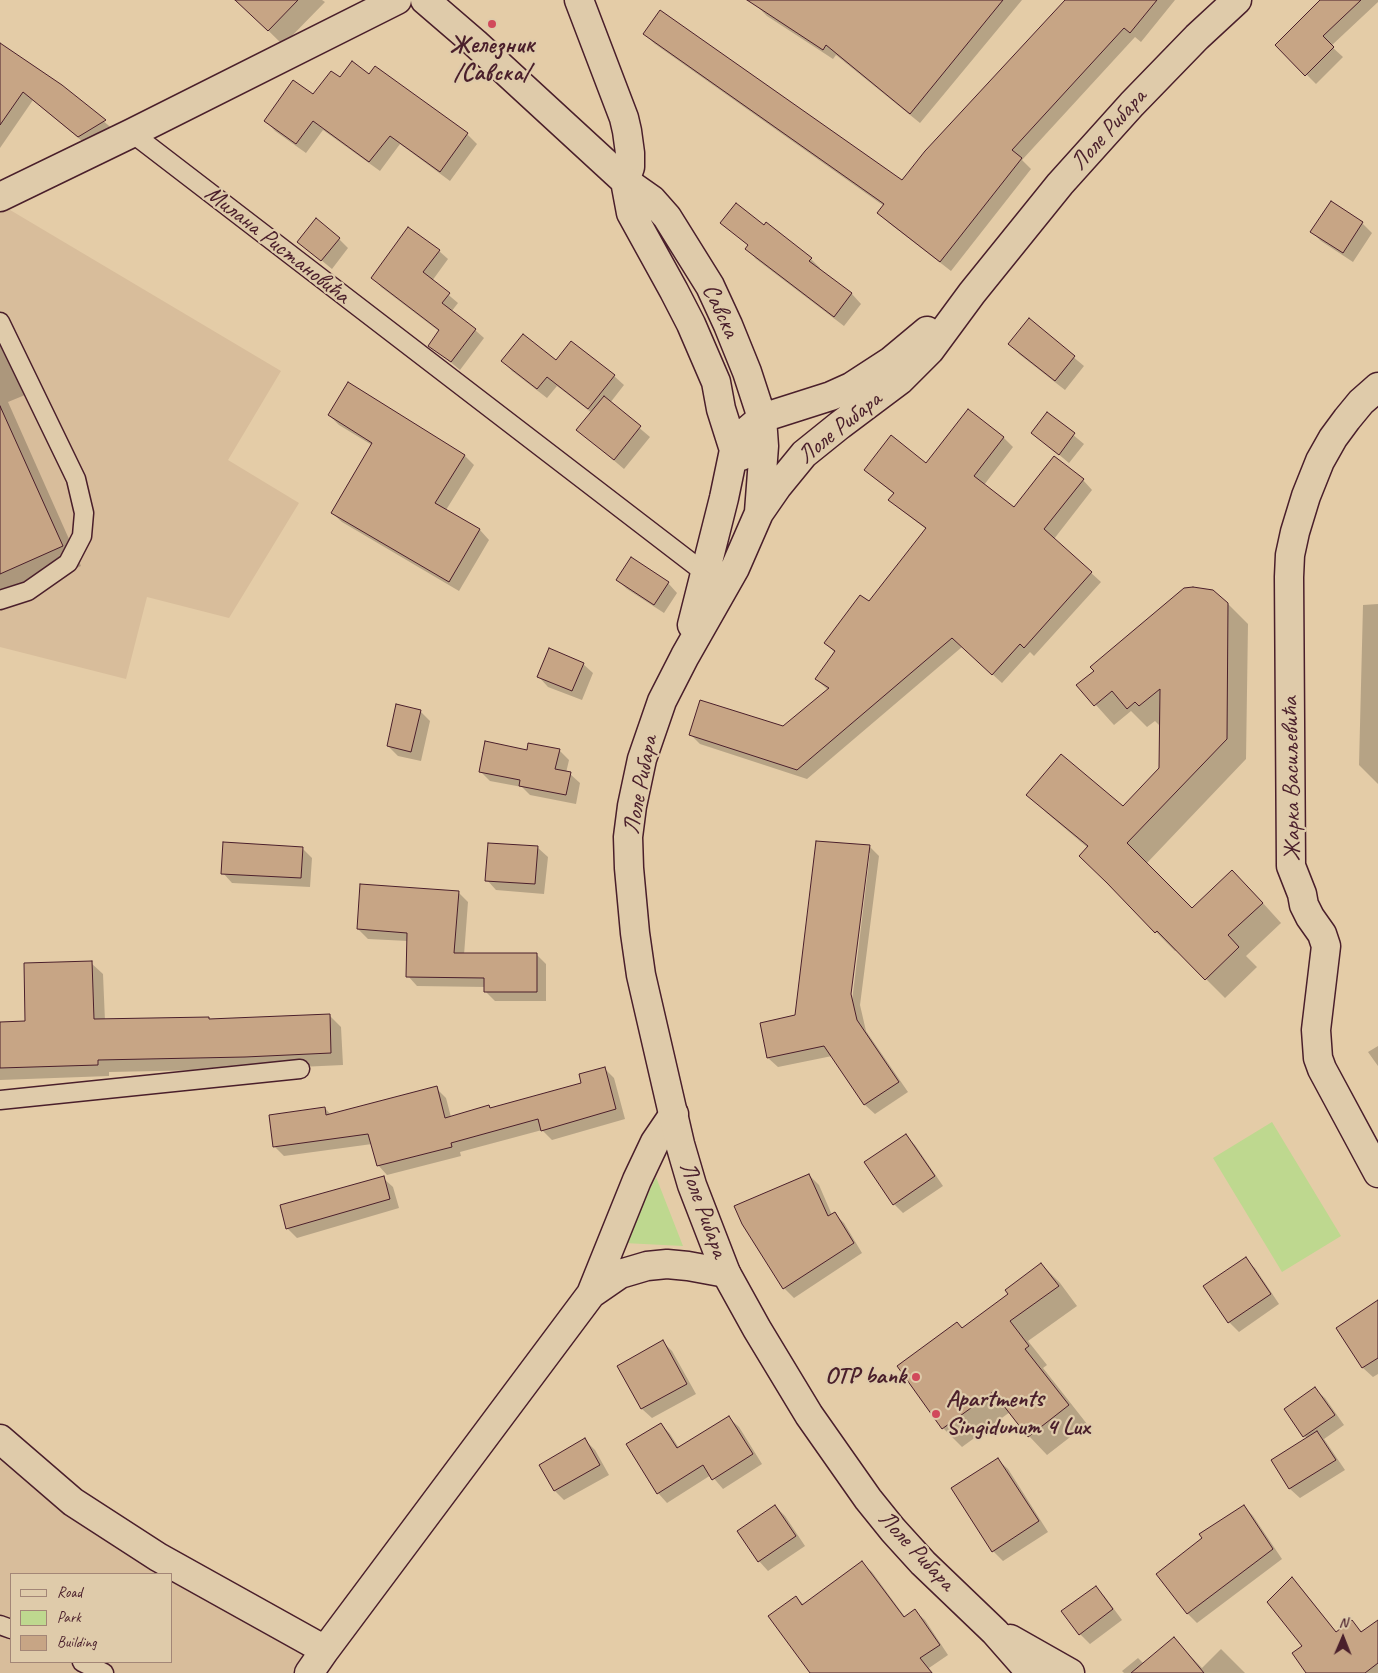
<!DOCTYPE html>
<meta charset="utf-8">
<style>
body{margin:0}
#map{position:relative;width:1378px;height:1673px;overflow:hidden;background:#e4cca7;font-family:Caveat,sans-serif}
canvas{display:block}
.legend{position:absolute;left:10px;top:1573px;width:162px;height:90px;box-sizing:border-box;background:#dfcbaa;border:1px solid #a38677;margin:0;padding:6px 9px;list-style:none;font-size:15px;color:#4a1f2b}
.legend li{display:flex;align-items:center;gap:10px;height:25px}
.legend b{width:25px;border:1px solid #a38677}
.north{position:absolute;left:1318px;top:1613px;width:50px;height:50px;-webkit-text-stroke:4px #dfcbaa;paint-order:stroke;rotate:1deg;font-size:14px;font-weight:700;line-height:20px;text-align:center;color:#4a1f2b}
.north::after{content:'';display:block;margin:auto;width:18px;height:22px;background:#4a1f2b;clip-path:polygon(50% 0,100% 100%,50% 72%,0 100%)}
</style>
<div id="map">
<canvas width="1378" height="1673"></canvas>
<ul class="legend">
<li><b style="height:6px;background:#dfcbaa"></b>Road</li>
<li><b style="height:14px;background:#bed88f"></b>Park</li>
<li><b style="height:14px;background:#c7a585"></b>Building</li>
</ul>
<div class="north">N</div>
</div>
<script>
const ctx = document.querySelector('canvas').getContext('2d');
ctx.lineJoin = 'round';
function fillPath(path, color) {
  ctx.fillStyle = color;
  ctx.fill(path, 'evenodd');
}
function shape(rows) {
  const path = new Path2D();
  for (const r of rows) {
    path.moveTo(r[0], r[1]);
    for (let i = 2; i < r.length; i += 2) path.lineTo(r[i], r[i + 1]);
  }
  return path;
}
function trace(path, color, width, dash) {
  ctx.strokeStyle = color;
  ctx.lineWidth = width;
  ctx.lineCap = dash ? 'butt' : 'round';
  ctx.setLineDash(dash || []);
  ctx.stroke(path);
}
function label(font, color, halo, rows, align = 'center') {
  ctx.font = font + ' Caveat,sans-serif';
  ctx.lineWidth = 4.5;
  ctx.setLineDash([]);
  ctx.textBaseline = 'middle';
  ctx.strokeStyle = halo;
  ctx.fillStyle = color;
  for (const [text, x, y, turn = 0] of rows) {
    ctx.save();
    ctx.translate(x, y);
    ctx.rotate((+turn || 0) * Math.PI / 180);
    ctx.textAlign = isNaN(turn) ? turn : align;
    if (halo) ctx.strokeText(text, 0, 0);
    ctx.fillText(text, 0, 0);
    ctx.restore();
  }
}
fillPath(shape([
 [0,204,281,371,228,460,299,503,229,618,147,597,126,679,0,647],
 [0,1439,325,1650,309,1673,0,1673],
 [11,1574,171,1574,171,1662,11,1662]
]), '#d8bd9b');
fillPath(shape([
 [1272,1122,1341,1236,1282,1272,1213,1158],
 [656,1177,683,1246,624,1243]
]), '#bed88f');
fillPath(shape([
 [237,0,322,0,325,2,283,45],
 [761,0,1022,0,920,123,836,55,833,59,767,16,757,6],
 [1067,0,1175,0,1141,42,1135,37,1022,160,1031,169,951,271,889,223,879,213,884,206,655,44,644,34,903,182],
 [1322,0,1378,0,1378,2,1331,46,1343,57,1316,84,1277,45],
 [0,58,61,86,114,130,88,146,33,100,0,148],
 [375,68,467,134,477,144,450,181,400,144,380,171,323,130,306,153,275,131,266,121,340,79,369,76],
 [1331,202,1362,223,1372,233,1353,262,1321,241,1312,232],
 [722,223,764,227,811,259,820,268,819,270,852,294,861,304,844,326,756,259,747,249,749,246],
 [339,239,348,248,332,269,299,242],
 [439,251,448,259,432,281,458,303,451,312,475,330,484,338,460,370,430,345,440,332,381,287,373,278],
 [1029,320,1084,366,1065,390,1019,354,1010,344],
 [0,338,25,395,8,402,81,566,0,601],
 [503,361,556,361,614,376,624,385,610,403,650,437,624,469,578,430,592,413,557,386,547,398,512,371],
 [968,411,1004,438,1013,447,984,485,1014,508,1083,480,1092,490,1054,539,1101,582,1034,656,1030,652,1002,683,962,647,807,779,700,744,691,735,783,728,828,690,816,679,835,653,826,643,869,603,926,529,900,509,890,500,894,494,865,470,927,465],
 [1048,414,1084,444,1069,463,1033,433],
 [329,415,465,456,474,465,446,510,480,530,489,540,459,591,342,522,332,513,372,445,339,425],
 [617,580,668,583,677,593,664,613,627,589],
 [1228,604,1248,624,1246,759,1146,864,1192,910,1252,891,1281,923,1246,956,1257,967,1225,998,1177,950,1175,951,1156,932,1088,848,1048,814,1028,795,1123,807,1160,768,1161,723,1159,725,1155,721,1147,727,1131,711,1114,725,1078,685],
 [1378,604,1378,784,1359,765,1363,605],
 [583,664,593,673,582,700,548,687,539,677],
 [420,711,430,721,421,761,398,756,388,746],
 [559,750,569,760,566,773,570,774,580,783,576,804,530,795,522,787,490,781,480,771,528,751],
 [869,846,879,856,860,1005,866,1031,908,1092,875,1114,865,1105,832,1056,778,1067,768,1058,797,1016],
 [868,853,870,853,852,1001,849,1000],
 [302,848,312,858,310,887,232,883,223,873],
 [538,848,548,857,544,894,496,890,487,880],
 [458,892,468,902,464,955,536,954,546,964,546,1001,495,1001,486,992,486,987,417,986,408,976,408,941,368,939,358,929],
 [91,963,103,974,105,1021,210,1020,329,1015,341,1027,343,1065,257,1069,109,1072,109,1076,0,1080,0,1023,26,1022],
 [1378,1046,1378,1066,1368,1052],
 [605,1069,614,1078,625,1119,552,1140,542,1130,460,1152,461,1156,387,1175,378,1165,372,1144,284,1156,275,1147,325,1108,331,1115,436,1088,446,1098,451,1117,489,1107,491,1109,583,1084],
 [905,1135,915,1145,943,1186,903,1213,894,1204],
 [809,1175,819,1185,832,1215,835,1214,844,1223,862,1253,794,1298,784,1288,743,1224],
 [383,1178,393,1187,399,1208,297,1238,287,1228],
 [1245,1259,1255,1268,1279,1304,1239,1332,1229,1322],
 [1041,1264,1060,1283,1077,1306,1028,1341,1047,1365,1043,1368,1087,1424,1047,1455,1029,1436,1010,1412,962,1447,943,1428,963,1329,1009,1294],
 [1378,1301,1378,1374,1373,1377,1363,1368,1337,1328],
 [662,1341,672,1351,696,1394,652,1418,642,1409,618,1366],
 [1315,1389,1325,1398,1344,1425,1324,1439,1345,1470,1300,1498,1290,1489,1273,1461,1307,1439,1286,1409],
 [729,1418,739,1427,762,1464,723,1489,711,1475,667,1503,658,1493,661,1424,670,1434,679,1448],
 [585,1440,595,1450,609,1475,564,1500,555,1491,540,1465],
 [998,1460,1008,1469,1048,1532,1003,1561,993,1551,953,1489],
 [775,1506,785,1516,805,1546,768,1571,759,1561],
 [1244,1506,1253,1516,1282,1559,1197,1623,1187,1613],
 [862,1563,872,1572,905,1617,915,1611,925,1620,948,1655,929,1668,933,1673,812,1673,796,1597,804,1605],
 [1292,1579,1302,1589,1337,1633,1352,1622,1363,1633,1378,1636,1378,1673,1308,1673],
 [1096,1587,1105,1597,1122,1620,1090,1644,1080,1634],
 [1174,1639,1202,1668,1221,1649,1245,1673,1124,1673,1122,1671,1138,1658,1144,1664]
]), '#0003');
const building = shape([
 [235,0,298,0,268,31,235,0],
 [747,0,1003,0,910,114,826,45,823,50,747,0],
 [1065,0,1157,0,1130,33,1124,28,1012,150,1022,158,940,262,877,213,884,204,643,34,660,10,902,180,925,151,1065,0],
 [1320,0,1361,0,1323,36,1334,47,1305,76,1275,45,1320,0],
 [0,43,62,85,106,120,78,137,23,92,0,125,0,43],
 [352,61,369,74,375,66,468,133,440,172,390,136,369,162,313,121,296,144,264,121,293,80,313,94,331,71,340,77,352,61],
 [1331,201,1363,222,1343,253,1310,232,1331,201],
 [736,203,764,225,766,222,812,258,809,261,852,293,834,317,745,249,748,245,720,223,736,203],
 [316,218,340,238,321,261,297,242,316,218],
 [408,227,440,250,423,272,450,293,442,303,476,329,451,362,428,346,439,330,371,278,408,227],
 [1029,318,1075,356,1055,381,1008,344,1029,318],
 [523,334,556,360,571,341,615,375,588,409,547,377,537,389,501,361,523,334],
 [348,382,465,455,435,503,480,529,449,582,331,513,372,443,328,415,348,382],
 [604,396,641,426,614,460,576,430,604,396],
 [0,406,63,546,0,574,0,406],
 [968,409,1004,437,974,476,1014,507,1054,456,1084,479,1044,529,1092,572,1024,648,1020,644,992,675,952,638,797,770,689,735,700,700,783,726,829,688,815,679,835,651,824,643,860,595,869,601,926,528,888,500,894,493,864,470,891,435,926,463,968,409],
 [1047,412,1075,433,1059,455,1031,433,1047,412],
 [631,557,669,582,654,605,616,580,631,557],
 [1193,587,1213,590,1228,603,1227,739,1127,843,1192,908,1232,870,1263,903,1228,935,1239,947,1205,980,1157,931,1155,933,1107,883,1079,856,1088,846,1026,795,1061,754,1123,806,1159,768,1160,689,1139,706,1135,702,1127,709,1112,691,1094,706,1076,685,1094,671,1090,667,1184,588,1193,587],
 [549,648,584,663,572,691,537,677,549,648],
 [396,704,421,710,411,752,387,746,396,704],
 [485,741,527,750,528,743,560,749,555,769,571,772,566,795,519,786,520,780,479,772,485,741],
 [816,841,870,845,851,994,857,1020,899,1082,864,1105,824,1046,767,1058,760,1023,795,1015,816,841],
 [223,842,303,847,301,878,221,874,223,842],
 [488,843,538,846,535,884,485,881,488,843],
 [360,884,459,891,454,953,537,953,537,992,484,992,484,978,406,977,407,933,357,929,360,884],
 [92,961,94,1019,209,1017,209,1019,330,1014,331,1053,245,1057,98,1060,98,1065,0,1068,0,1022,25,1021,24,963,92,961],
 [605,1067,616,1109,541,1131,538,1119,451,1143,452,1147,377,1166,368,1134,273,1147,269,1115,325,1107,326,1115,437,1086,445,1118,489,1105,490,1108,581,1083,579,1074,605,1067],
 [906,1134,935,1176,893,1205,864,1162,906,1134],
 [809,1174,828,1216,835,1212,854,1243,783,1289,742,1224,734,1206,809,1174],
 [384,1176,390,1199,286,1229,280,1205,384,1176],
 [1246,1257,1271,1294,1228,1323,1203,1286,1246,1257],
 [1041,1263,1059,1286,1010,1321,1029,1346,1025,1349,1069,1405,1028,1437,993,1392,942,1429,897,1366,957,1322,962,1328,1008,1294,1005,1290,1041,1263],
 [1378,1300,1378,1358,1362,1368,1336,1328,1378,1300],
 [663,1340,687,1384,641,1409,617,1366,663,1340],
 [1315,1387,1335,1415,1303,1437,1284,1409,1315,1387],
 [729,1416,753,1454,712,1480,703,1465,657,1494,626,1444,661,1423,677,1448,729,1416],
 [1317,1431,1336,1460,1289,1489,1271,1460,1317,1431],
 [585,1438,600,1465,554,1491,539,1465,585,1438],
 [998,1458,1039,1521,992,1552,951,1488,998,1458],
 [775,1505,796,1536,758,1562,737,1531,775,1505],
 [1244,1505,1273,1549,1187,1614,1156,1574,1202,1538,1199,1534,1244,1505],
 [862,1561,904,1617,915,1609,940,1645,920,1658,932,1673,810,1673,768,1616,796,1596,802,1605,862,1561],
 [1292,1577,1336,1632,1352,1620,1361,1632,1378,1620,1378,1663,1365,1673,1306,1673,1292,1653,1302,1646,1267,1602,1292,1577],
 [1096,1586,1113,1609,1079,1635,1061,1611,1096,1586],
 [1174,1637,1204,1673,1131,1673,1174,1637]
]);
fillPath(building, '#c7a585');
trace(building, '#4a1f2b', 1);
const lane = shape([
 [132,133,705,573],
 [0,322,76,479,84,513,82,536,68,563,28,591,0,600],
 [0,1100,300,1069],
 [0,1625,11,1629],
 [82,1662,104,1673]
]);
const street = shape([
 [579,0,624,118,627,131,630,153,630,167,625,181],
 [0,197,132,133,397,0],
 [1378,387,1361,402,1347,419,1333,438,1320,461,1306,496,1295,532,1290,555,1289,577,1291,866,1302,894,1304,905,1310,917,1322,934,1326,946,1316,1030,1318,1058,1322,1069,1378,1173],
 [591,1294,620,1274,647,1266,667,1264,688,1266,726,1273],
 [0,1439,73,1502,158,1557,325,1650],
 [309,1673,325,1650,591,1294,637,1180,655,1142,674,1114]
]);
const secondary = shape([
 [425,0,475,43,625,181,652,200,667,217,710,286,728,325,747,372,762,418,764,446,759,512],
 [625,181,631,213,674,291,691,324,716,382,721,409,734,450,741,456],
 [692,625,724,498,734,450,741,436,762,418,831,396,851,387,891,361,927,331],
 [1010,1639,1070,1673],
 [1031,1673,995,1632,923,1563,893,1530,868,1499,809,1415,757,1329,726,1273,692,1185,680,1144,641,975,635,933,629,868,628,837,632,806,642,759,662,701,685,656,735,568,759,513,777,487,804,454,840,425,900,380,930,350,972,293,1060,184,1132,104,1197,37,1237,0]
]);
trace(lane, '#4a1f2b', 21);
trace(street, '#4a1f2b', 31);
trace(secondary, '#4a1f2b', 31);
trace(lane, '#dfcbaa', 18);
trace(street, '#dfcbaa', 28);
trace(secondary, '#dfcbaa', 28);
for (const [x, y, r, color] of [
 [492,24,5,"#d1495b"],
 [916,1377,5,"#d1495b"],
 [936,1414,5,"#d1495b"]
]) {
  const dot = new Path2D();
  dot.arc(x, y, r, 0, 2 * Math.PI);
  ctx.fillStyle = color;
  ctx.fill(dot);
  trace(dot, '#dfcbaa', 2);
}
label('bold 24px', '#4a1f2b', '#dfcbaa', [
 ["Железник",492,46],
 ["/Савска/",492,74],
 ["OTP bank",906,1377,"right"],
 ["Apartments",946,1400,"left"],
 ["Singidunum 4 Lux",946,1428,"left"]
]);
label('24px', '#4a1f2b', '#dfcbaa', [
 ["Лоле Рибара",1109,130,-48],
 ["Милана Ристановића",277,245,38],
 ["Савска",720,311,65],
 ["Лоле Рибара",840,428,-39],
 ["Жарка Васиљевића",1292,779,-91],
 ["Лоле Рибара",641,785,-79],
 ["Лоле Рибара",703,1210,70],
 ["Лоле Рибара",916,1551,47]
]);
</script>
